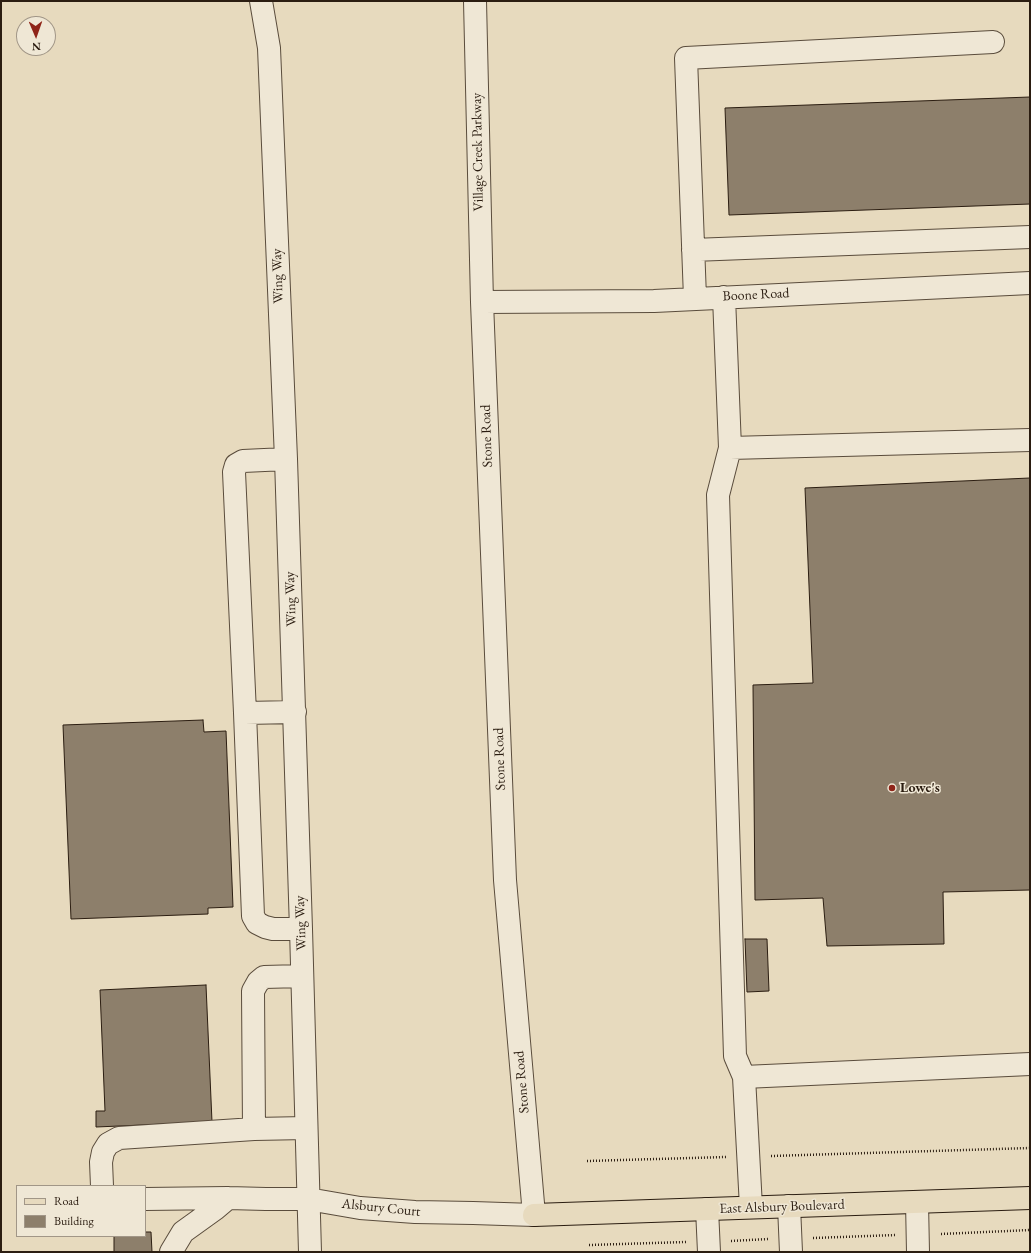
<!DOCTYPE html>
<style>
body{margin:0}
#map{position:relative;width:1031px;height:1253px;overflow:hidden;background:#e7dabe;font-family:"EB Garamond",serif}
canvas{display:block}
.frame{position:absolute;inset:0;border:2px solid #2b1d11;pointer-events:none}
.legend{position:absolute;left:16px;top:1185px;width:130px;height:52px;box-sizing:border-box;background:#efe7d5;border:1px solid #a19687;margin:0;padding:5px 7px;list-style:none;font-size:12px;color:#2b1d11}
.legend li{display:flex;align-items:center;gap:8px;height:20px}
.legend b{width:20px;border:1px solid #a19687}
.north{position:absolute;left:16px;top:16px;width:40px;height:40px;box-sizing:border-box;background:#efe7d5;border:1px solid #a19687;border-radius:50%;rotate:178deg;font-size:11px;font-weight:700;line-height:16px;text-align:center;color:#2b1d11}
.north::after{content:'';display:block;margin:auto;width:14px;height:18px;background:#8f2418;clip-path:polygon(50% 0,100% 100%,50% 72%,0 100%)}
</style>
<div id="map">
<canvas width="1031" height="1253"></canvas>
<div class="frame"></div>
<ul class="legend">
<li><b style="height:5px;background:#e7dabe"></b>Road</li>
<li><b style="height:11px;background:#8d7f6b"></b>Building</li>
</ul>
<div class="north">N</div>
</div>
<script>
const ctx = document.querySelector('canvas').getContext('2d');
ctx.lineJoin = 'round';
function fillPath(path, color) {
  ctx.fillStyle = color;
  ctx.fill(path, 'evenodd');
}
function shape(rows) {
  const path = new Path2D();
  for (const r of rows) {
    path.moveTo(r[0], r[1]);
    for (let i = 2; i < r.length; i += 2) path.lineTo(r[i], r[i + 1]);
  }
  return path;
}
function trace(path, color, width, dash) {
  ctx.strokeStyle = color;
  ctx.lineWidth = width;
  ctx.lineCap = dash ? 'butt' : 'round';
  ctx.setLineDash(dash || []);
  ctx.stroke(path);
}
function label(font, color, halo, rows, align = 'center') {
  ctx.font = font + ' "EB Garamond",serif';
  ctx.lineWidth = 3;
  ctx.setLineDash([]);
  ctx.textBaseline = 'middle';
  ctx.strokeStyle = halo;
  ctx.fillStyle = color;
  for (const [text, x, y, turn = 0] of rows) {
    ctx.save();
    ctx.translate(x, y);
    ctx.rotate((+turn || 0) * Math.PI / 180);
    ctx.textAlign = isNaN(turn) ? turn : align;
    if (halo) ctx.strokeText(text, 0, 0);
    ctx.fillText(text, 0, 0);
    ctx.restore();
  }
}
const building = shape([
 [1030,97,1030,204,729,215,725,108,1030,97],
 [1030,478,1030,890,943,892,944,944,827,946,823,898,755,900,753,685,813,683,805,488,1030,478],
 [203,720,204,732,226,731,233,907,208,908,208,914,71,919,63,725,203,720],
 [745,939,767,939,769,991,747,992,745,939],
 [206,985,212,1122,96,1127,96,1111,105,1111,100,990,206,985],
 [145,1232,151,1232,152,1252,114,1252,114,1236,145,1236,145,1232]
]);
fillPath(building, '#8d7f6b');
trace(building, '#2b1d11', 1);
const minor = shape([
 [261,1,269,48,286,459,301,929,310,1252],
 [693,250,1030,237],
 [724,297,730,448,1030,440],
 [695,298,686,58,993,42],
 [482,302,654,301,1030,283],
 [730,448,718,495,735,1056,744,1077],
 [286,459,243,461,236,465,234,472,245,713,253,916,257,923,265,927,273,929,301,929],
 [245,713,295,712],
 [254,1129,306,1128],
 [102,1186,101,1162,103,1152,108,1144,119,1138,254,1129,253,991,258,982,264,977,302,976],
 [145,1199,228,1198,266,1199,308,1199,360,1208,415,1212,473,1213,534,1215,505,880,482,302,475,1],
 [917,1202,918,1252],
 [789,1206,791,1252],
 [751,1207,744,1077,1030,1064],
 [707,1209,709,1252],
 [171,1252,183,1232,215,1209,228,1198]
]);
const major = shape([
 [534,1215,1030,1198]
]);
trace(minor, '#5a4c3c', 24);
trace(major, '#2b1d11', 24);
trace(shape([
 [771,1156,1030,1148],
 [587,1161,726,1157],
 [941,1234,1030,1230],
 [813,1238,896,1235],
 [731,1241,768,1239],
 [589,1245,686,1242]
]), '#2b1d11', 2.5, [1, 2]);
trace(minor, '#efe7d5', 22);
trace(major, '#e7dabe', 22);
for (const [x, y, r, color] of [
 [892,788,4,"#8f2418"]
]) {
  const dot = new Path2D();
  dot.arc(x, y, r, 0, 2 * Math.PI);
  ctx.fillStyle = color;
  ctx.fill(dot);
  trace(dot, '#efe7d5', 1.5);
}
label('14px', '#2b1d11', '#efe7d5', [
 ["Village Creek Parkway",478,152,-91],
 ["Wing Way",278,276,-92],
 ["Boone Road",756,295,-3],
 ["Stone Road",487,436,-92],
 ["Wing Way",291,599,-92],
 ["Stone Road",500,759,-92],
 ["Wing Way",301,923,-92],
 ["Stone Road",522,1082,-95],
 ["East Alsbury Boulevard",782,1207,-2],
 ["Alsbury Court",381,1208,6]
]);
label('bold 14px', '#2b1d11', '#efe7d5', [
 ["Lowe's",900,788]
], 'left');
</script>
